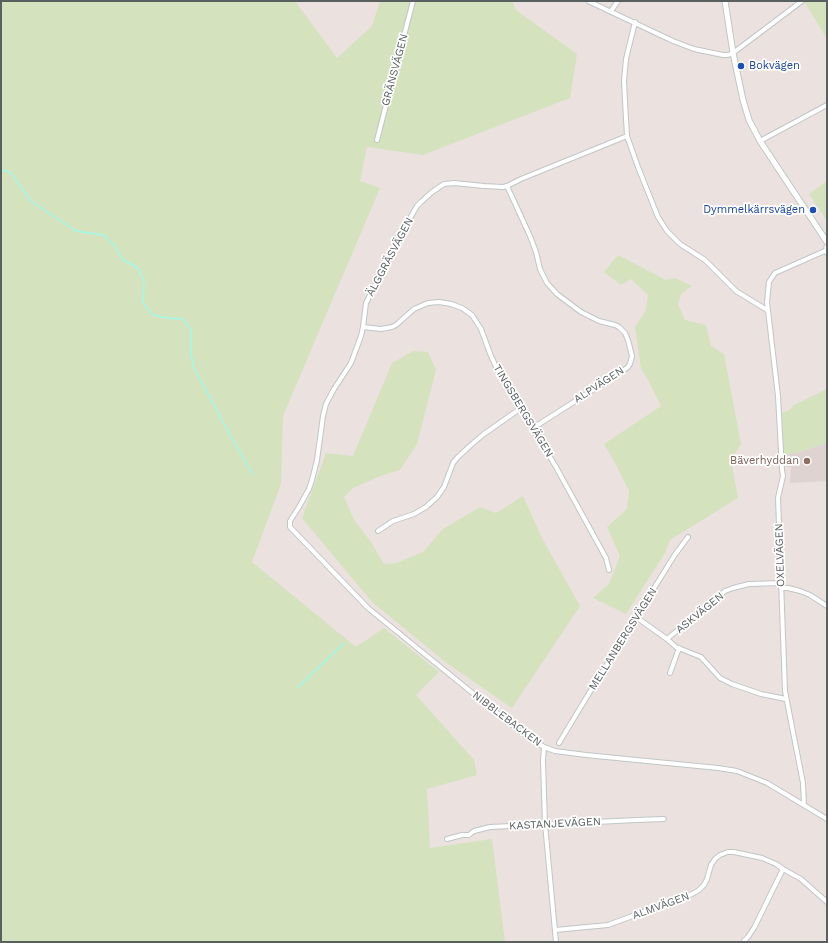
<!DOCTYPE html>
<meta charset="utf-8">
<style>
body{margin:0}
#map{position:relative;width:828px;height:943px;overflow:hidden;background:#ebe2e0;font-family:"Work Sans",sans-serif}
canvas{display:block}
.frame{position:absolute;inset:0;border:2px solid #596060;pointer-events:none}
</style>
<div id="map">
<canvas width="828" height="943"></canvas>
<div class="frame"></div>
</div>
<script>
const ctx = document.querySelector('canvas').getContext('2d');
ctx.lineJoin = 'round';
function fillPath(path, color) {
  ctx.fillStyle = color;
  ctx.fill(path, 'evenodd');
}
function shape(rows) {
  const path = new Path2D();
  for (const r of rows) {
    path.moveTo(r[0], r[1]);
    for (let i = 2; i < r.length; i += 2) path.lineTo(r[i], r[i + 1]);
  }
  return path;
}
function trace(path, color, width, dash) {
  ctx.strokeStyle = color;
  ctx.lineWidth = width;
  ctx.lineCap = dash ? 'butt' : 'round';
  ctx.setLineDash(dash || []);
  ctx.stroke(path);
}
function label(font, color, halo, rows, align = 'center') {
  ctx.font = font + ' "Work Sans",sans-serif';
  ctx.lineWidth = 3.5;
  ctx.setLineDash([]);
  ctx.textBaseline = 'middle';
  ctx.strokeStyle = halo;
  ctx.fillStyle = color;
  for (const [text, x, y, turn = 0] of rows) {
    ctx.save();
    ctx.translate(x, y);
    ctx.rotate((+turn || 0) * Math.PI / 180);
    ctx.textAlign = isNaN(turn) ? turn : align;
    if (halo) ctx.strokeText(text, 0, 0);
    ctx.fillText(text, 0, 0);
    ctx.restore();
  }
}
fillPath(shape([
 [827,443,827,481,790,483,791,467,787,467,787,454,799,452]
]), '#ded3d1');
fillPath(shape([
 [1,1,295,1,337,58,372,26,380,1,512,1,516,10,577,54,570,98,423,155,367,147,360,181,380,188,283,416,281,484,252,562,356,647,384,628,439,672,416,695,474,760,477,775,427,789,430,848,492,839,505,942,1,942],
 [804,1,827,1,827,39],
 [827,181,827,221,809,194],
 [618,255,666,280,675,278,692,286,681,294,678,304,685,320,706,325,711,346,724,354,741,444,731,460,738,498,670,540,665,553,626,614,593,598,609,584,620,556,607,527,627,509,629,491,616,465,604,444,661,406,647,378,641,369,635,327,646,310,648,295,631,279,621,285,604,272],
 [413,351,428,352,436,370,417,444,400,470,383,475,353,488,344,497,354,520,371,542,384,564,396,563,423,552,443,529,480,507,496,513,523,496,542,538,580,606,512,708,448,664,372,602,302,518,326,453,353,456,392,363],
 [827,389,827,443,799,452,784,455,782,413,791,409,792,406]
]), '#d4e2bd');
trace(shape([
 [1,170,10,172,31,201,76,231,103,235,114,245,122,259,138,268,144,282,143,303,153,315,167,318,182,319,191,329,191,355,194,368,230,435,253,475],
 [298,687,343,644]
]), '#a1fae9', 1.5);
const minor = shape([
 [588,1,673,41,694,49,723,55,728,55,733,53,802,1],
 [611,11,618,1],
 [635,22,626,59,624,81,625,101,627,136,638,167,658,217,667,231,680,244,705,260,736,291,767,310],
 [627,136,521,179,507,186,503,187,484,186,454,183,444,184,432,192,421,202,417,206,409,220,366,303,363,327,361,336,351,363,334,389,326,404,323,416,317,460,312,480,309,489,299,507,290,521,290,527,368,608,518,730,544,747,555,751,586,755,718,768,737,771,767,783,827,819],
 [377,140,413,1],
 [760,141,827,105],
 [507,186,530,236,536,252,540,269,547,283,557,294,581,312,599,321,615,325,619,327,625,333,628,340,632,356,630,364,628,367,624,370,533,428],
 [363,327,381,329,392,327,396,325,414,309,428,303,439,302,451,304,462,308,472,315,481,329,491,356,498,371,556,467,606,558,609,570],
 [378,531,393,521,414,514,426,507,437,497,444,487,453,463,458,457,472,444,484,434,521,408],
 [781,588,788,588,800,591,810,595,827,606],
 [636,617,667,639,676,647,701,657,720,678,732,684,761,694,786,699],
 [667,639,725,591,733,588,749,584,781,583],
 [670,673,679,648],
 [559,743,588,695,674,556,688,537],
 [544,747,543,761,545,824,556,942],
 [804,805,803,783,785,691,778,498,783,476,782,470,778,396,767,302,769,282,775,273,827,250],
 [447,839,462,835,469,835,474,831,490,827,637,820,664,819],
 [555,930,608,925,692,894,699,890,704,885,707,879,711,865,715,859,720,855,728,852,734,852,762,858,776,864,783,869,801,879,827,902],
 [743,942,748,937,754,928,783,869]
]);
const tertiary = shape([
 [725,1,733,53,743,100,749,120,760,141,827,242],
 [827,247,827,252]
]);
trace(minor, '#bfc6c6', 6);
trace(tertiary, '#bfc6c6', 7);
trace(minor, '#fff', 4);
trace(tertiary, '#fff', 5);
for (const [x, y, r, color] of [
 [741,66,4,"#1a4fb4"],
 [813,210,4,"#1a4fb4"],
 [807,461,4,"#8d6e63"]
]) {
  const dot = new Path2D();
  dot.arc(x, y, r, 0, 2 * Math.PI);
  ctx.fillStyle = color;
  ctx.fill(dot);
  trace(dot, '#fff', 1.5);
}
label('11px', '#164399', '#fff', [
 ["Bokvägen",749,66],
 ["Dymmelkärrsvägen",805,210,"right"]
], 'left');
label('11px', '#596060', '#fff', [
 ["GRÄNSVÄGEN",395,70,-75],
 ["ÄLGGRÄSVÄGEN",390,257,-62],
 ["ALPVÄGEN",599,385,-33],
 ["TINGSBERGSVÄGEN",523,411,59],
 ["OXELVÄGEN",780,555,-92],
 ["ASKVÄGEN",700,613,-39],
 ["MELLANBERGSVÄGEN",623,639,-58],
 ["NIBBLEBACKEN",507,719,37],
 ["KASTANJEVÄGEN",555,824,-3],
 ["ALMVÄGEN",661,906,-20]
]);
label('11px', '#785e54', '#fff', [
 ["Bäverhyddan",799,461]
], 'right');
</script>
